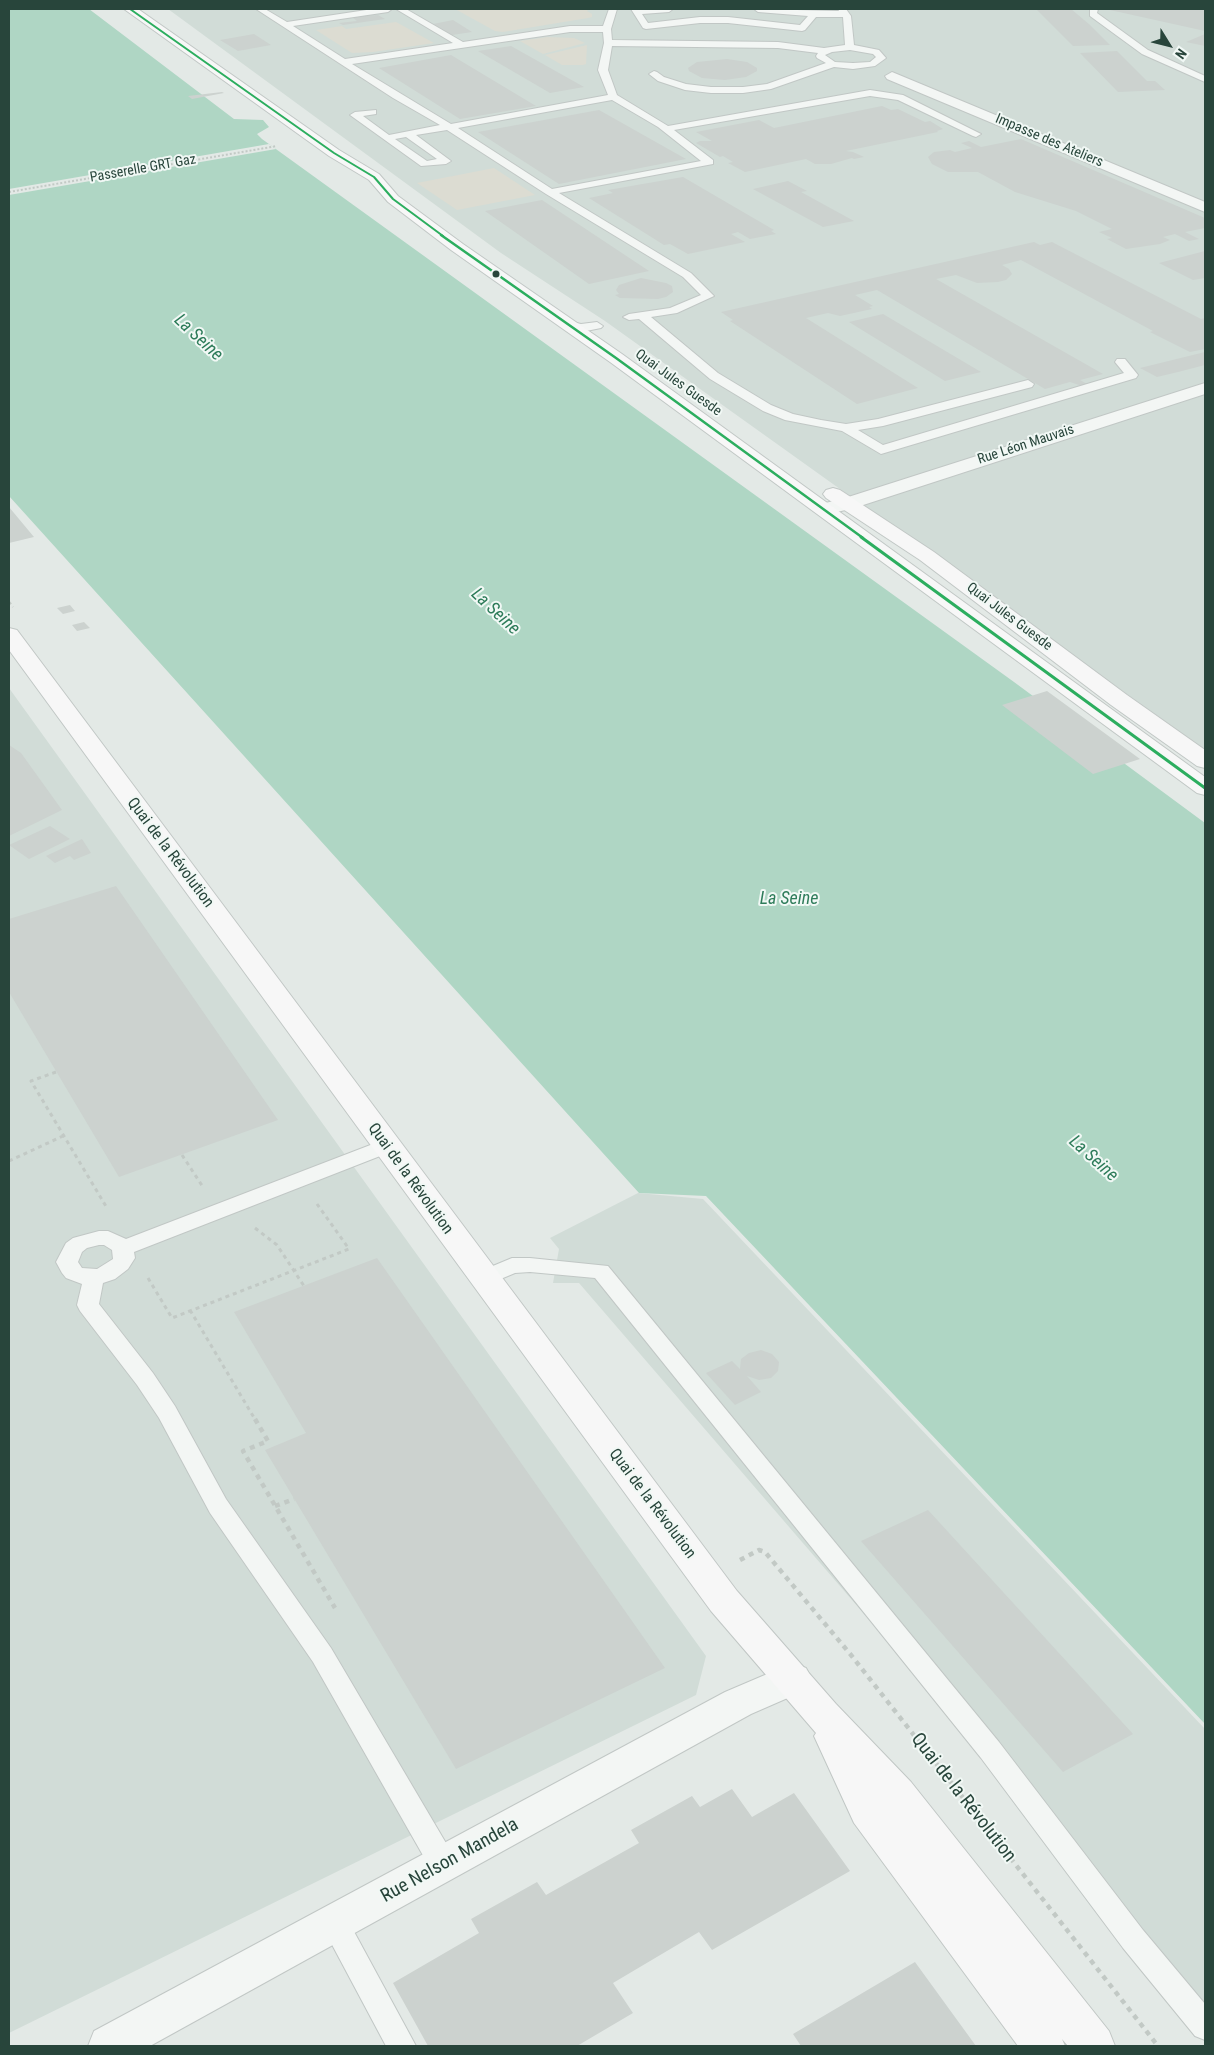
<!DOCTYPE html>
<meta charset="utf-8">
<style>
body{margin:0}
#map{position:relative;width:1214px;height:2055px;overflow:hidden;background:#e3e9e6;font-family:"Roboto Condensed",sans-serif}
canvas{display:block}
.frame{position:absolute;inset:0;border:10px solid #28453b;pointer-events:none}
.north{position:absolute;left:1144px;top:20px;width:50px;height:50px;-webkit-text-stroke:4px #f1f8f5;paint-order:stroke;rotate:126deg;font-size:14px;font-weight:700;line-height:20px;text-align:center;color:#28453b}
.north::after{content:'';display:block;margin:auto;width:18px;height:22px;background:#28453b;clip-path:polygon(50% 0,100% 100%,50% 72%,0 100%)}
</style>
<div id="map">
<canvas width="1214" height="2055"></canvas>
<div class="frame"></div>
<div class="north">N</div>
</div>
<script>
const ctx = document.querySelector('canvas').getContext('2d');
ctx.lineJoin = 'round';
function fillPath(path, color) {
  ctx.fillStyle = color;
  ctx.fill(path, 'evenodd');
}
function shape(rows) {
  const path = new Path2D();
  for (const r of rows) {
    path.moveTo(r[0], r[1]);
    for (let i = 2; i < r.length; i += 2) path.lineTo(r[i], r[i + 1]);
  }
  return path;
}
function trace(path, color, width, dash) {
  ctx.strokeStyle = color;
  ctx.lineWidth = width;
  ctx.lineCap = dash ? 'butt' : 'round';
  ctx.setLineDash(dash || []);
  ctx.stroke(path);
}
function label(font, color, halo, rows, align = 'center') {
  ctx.font = font + ' "Roboto Condensed",sans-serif';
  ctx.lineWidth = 4;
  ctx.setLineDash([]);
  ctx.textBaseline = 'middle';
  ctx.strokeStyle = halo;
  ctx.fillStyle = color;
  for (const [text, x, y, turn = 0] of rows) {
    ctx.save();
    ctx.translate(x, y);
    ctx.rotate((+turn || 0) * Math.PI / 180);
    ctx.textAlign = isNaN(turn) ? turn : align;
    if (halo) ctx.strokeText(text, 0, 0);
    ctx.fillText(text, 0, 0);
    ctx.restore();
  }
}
fillPath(shape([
 [168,9,1205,9,1205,750,605,321,501,253],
 [9,688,706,1656,696,1695,9,2033],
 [638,1193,703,1199,1205,1729,1205,2010,579,1283,553,1283,559,1249,550,1238]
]), '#d1dcd7');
fillPath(shape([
 [455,9,589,9,587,11,592,14,592,17,588,18,503,32,495,31],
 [396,22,434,43,373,52,352,53,316,30,342,26,346,29],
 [547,37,574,38,585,43,543,54,520,41],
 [587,45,586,64,583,65,562,65,545,55],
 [494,168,535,195,457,210,417,183]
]), '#dcdcd2');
fillPath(shape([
 [9,9,89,9,234,119,263,120,269,127,257,134,262,139,1014,682,1205,823,1205,1724,706,1196,639,1193,9,496]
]), '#afd6c4');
fillPath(shape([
 [269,144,276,149,9,195,9,189]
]), '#e3e9e6');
fillPath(shape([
 [1071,9,1090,25,1110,45,1073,46,1037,10],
 [1113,9,1205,9,1205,31,1110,10],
 [378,15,385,19,343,25,339,23,357,21,352,17],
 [453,20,472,32,452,35,433,24],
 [254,34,271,45,238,51,220,40],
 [1205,34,1205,46,1186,42],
 [511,46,584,87,550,93,478,51],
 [1117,51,1147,81,1155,81,1165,90,1118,92,1080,53],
 [451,55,536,106,460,119,379,68],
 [727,59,747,62,757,68,757,71,746,77,725,80,702,78,689,71,688,68,697,62],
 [222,92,224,93,192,99,188,96],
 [882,106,891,110,898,109,925,122,930,121,943,129,937,131,938,132,846,151,853,152,864,157,854,159,852,158,831,164,815,164,806,159,745,172,728,163,733,162,723,156,720,157,696,143,700,141,712,141,696,132,759,120,774,128],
 [599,110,686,159,559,184,478,132],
 [1021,139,1205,218,1205,228,1185,232,1199,239,1189,241,1175,234,1163,237,1170,240,1160,244,1126,249,1107,239,1112,238,1099,232,1112,229,1076,211,1015,192,978,172,948,172,932,164,928,157,934,152,950,150,955,152,972,148,961,143,969,141,981,147],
 [683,177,774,230,771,231,776,234,750,239,738,232,731,234,745,242,688,254,670,244,664,245,589,198,613,193,608,190],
 [788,181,807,191,801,192,854,221,823,227,753,189],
 [542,200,649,271,589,284,485,211],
 [1034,242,1040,245,1052,242,1201,319,1205,318,1205,349,1190,352,1150,332,1153,331,1021,260,1002,265,1009,269,1012,274,1006,280,998,282,977,283,956,275,936,279,1103,374,1080,380,1087,384,1082,386,1070,382,1045,389,877,290,855,295,873,306,869,307,872,309,840,316,828,313,806,318,918,388,857,404,730,321,733,320,721,312],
 [1205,251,1205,278,1193,280,1159,263],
 [641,278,666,283,672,286,673,292,666,297,658,299,620,298,615,295,619,294,616,290,619,285],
 [883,314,981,372,945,381,849,322],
 [1205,352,1205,365,1178,372,1157,377,1140,368],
 [9,507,34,537,9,543],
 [70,605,75,611,63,614,57,608],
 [84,622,90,628,77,631,72,625],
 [1047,691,1140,759,1093,774,1002,705],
 [9,745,21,753,62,810,9,836],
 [50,826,70,839,29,859,9,845],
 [82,839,91,853,74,860,70,856,55,863,46,856],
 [116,886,278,1120,119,1177,9,992,9,919],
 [377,1258,665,1668,456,1769,265,1450,306,1433,234,1312],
 [761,1350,772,1354,779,1362,778,1371,771,1378,759,1380,747,1376,761,1392,735,1405,706,1373,732,1361,740,1369,741,1359,749,1353],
 [928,1510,1133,1734,1063,1772,861,1541],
 [732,1789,752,1817,794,1793,850,1871,712,1950,699,1932,613,1983,633,2013,577,2046,428,2046,393,1983,479,1933,471,1919,537,1882,546,1895,639,1843,631,1830,692,1796,700,1807],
 [915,1962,976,2046,801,2046,793,2034]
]), '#ccd2cf');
const service = shape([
 [256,9,265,9,287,22,373,9,392,9,388,12,293,26,345,59,453,43,396,9,406,9,463,42,570,26,603,26,609,9,617,9,611,29,612,40,778,42,824,48,845,45,843,17,816,17,805,30,802,31,728,23,700,23,646,29,643,28,631,9,673,9,669,12,642,14,648,23,700,17,728,17,800,25,808,16,758,12,754,9,839,11,838,9,846,9,851,16,854,45,879,50,886,58,875,66,853,69,834,67,771,89,743,93,711,93,685,90,658,81,649,74,654,71,657,72,664,77,686,84,711,87,743,87,767,84,826,63,817,58,816,56,818,53,778,48,612,46,608,70,617,95,668,126,870,90,903,95,981,134,976,137,973,136,898,100,870,96,674,130,713,160,713,164,559,193,691,273,714,296,677,313,651,317,718,373,771,405,793,414,821,420,846,424,878,419,1028,380,1034,384,1032,387,883,426,858,430,883,445,1124,373,1115,362,1117,359,1125,359,1138,375,1136,378,881,454,842,431,785,420,763,411,710,379,639,319,629,320,623,317,629,314,670,308,701,295,683,277,546,194,447,130,416,135,451,161,446,164,421,166,350,115,355,112,376,110,376,114,363,116,389,135,440,125,393,98,256,9],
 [570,32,603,32,604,43,598,70,608,95,451,124,352,64,570,32],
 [850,50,873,54,876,57,870,62,853,63,835,62,825,55,832,52,850,50],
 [612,100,658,127,701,161,552,189,458,128,612,100],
 [406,137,437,159,427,161,395,139,406,137],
 [1090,9,1098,9,1097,13,1148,50,1205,76,1205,82,1142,54,1090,16,1090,9],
 [568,321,581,324,597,322,603,326,601,328,581,332,564,327,562,325,568,321],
 [386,1139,393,1141,396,1146,393,1151,134,1252,135,1258,128,1269,115,1279,103,1283,99,1304,153,1373,175,1406,226,1499,331,1648,453,1855,457,1864,453,1873,443,1876,433,1873,313,1662,210,1513,159,1418,137,1385,80,1311,77,1305,82,1284,66,1278,62,1273,56,1262,66,1243,73,1238,99,1231,108,1231,126,1239,386,1139],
 [99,1245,104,1245,112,1250,113,1259,97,1269,82,1268,78,1262,82,1252,87,1248,99,1245],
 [512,1258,530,1258,608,1266,999,1742,1143,1930,1205,2004,1205,2040,1195,2036,1123,1948,981,1758,595,1278,530,1272,515,1273,484,1286,476,1283,473,1278,476,1273,512,1258],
 [335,1911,345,1915,416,2046,386,2046,321,1924,325,1915,335,1911]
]);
const minor = shape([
 [892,72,1205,202,1205,212,887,79,885,76,892,72],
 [1205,383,1205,394,854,508,824,515,817,513,814,509,817,505,842,499,1205,383],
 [793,1663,806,1668,812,1679,806,1690,751,1714,150,2046,88,2046,94,2031,725,1692,793,1663]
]);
const secondary = shape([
 [124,9,138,9,339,150,379,174,398,196,463,244,622,354,1205,777,1205,795,1197,793,610,362,451,250,388,202,369,180,329,156,124,9],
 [833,488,840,490,934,552,1127,695,1205,750,1205,768,1197,766,1111,705,920,560,826,498,823,494,826,490,833,488],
 [9,628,17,630,737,1591,836,1704,911,1782,1109,2031,1115,2046,1068,2046,1062,2039,1065,2046,1018,2046,854,1823,814,1736,816,1733,711,1611,9,650,9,628]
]);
trace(service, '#c1c7c5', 2);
trace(minor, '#c1c7c5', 2);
trace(secondary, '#c1c7c5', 2);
trace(shape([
 [9,192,277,146]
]), '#c2c9c5', 2, [2, 2]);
trace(shape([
 [9,602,13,607]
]), '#c2c9c5', 2.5, [3, 3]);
trace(shape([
 [56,1072,31,1081,107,1208],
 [182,1155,203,1187],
 [9,1161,63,1136],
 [255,1228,277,1245,304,1286],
 [148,1278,172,1318,349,1249,317,1204],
 [190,1310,256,1421]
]), '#c2c9c5', 3, [4, 4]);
trace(shape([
 [255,1419,268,1441,243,1451,335,1608],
 [275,1506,294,1499],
 [740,1560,759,1550,765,1552,851,1655,1158,2046]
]), '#c2c9c5', 4.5, [5, 5]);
fillPath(service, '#f3f6f4');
fillPath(minor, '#f3f6f4');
fillPath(secondary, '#f7f7f7');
trace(shape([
 [130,9,334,153,374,177,393,199,443,236]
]), '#2cae5f', 2);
trace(shape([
 [441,235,616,358,863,538]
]), '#2cae5f', 2.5);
trace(shape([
 [861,537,1205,788]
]), '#2cae5f', 3);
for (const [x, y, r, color] of [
 [496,274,4.5,"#28453b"]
]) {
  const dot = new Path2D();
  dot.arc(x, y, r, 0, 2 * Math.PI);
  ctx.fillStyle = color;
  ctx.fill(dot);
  trace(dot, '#f1f8f5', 2);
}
label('14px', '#28453b', '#f1f8f5', [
 ["Impasse des Ateliers",1049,141,23],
 ["Passerelle GRT Gaz",143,169,-10],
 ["Quai Jules Guesde",678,383,36],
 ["Rue Léon Mauvais",1026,445,-18],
 ["Quai Jules Guesde",1009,617,37]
]);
label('16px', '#28453b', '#f1f8f5', [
 ["Quai de la Révolution",170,853,53],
 ["Quai de la Révolution",410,1179,54],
 ["Quai de la Révolution",652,1504,53]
]);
label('italic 18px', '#2e7c5a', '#f1f8f5', [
 ["La Seine",198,338,43],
 ["La Seine",495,612,43],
 ["La Seine",789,899],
 ["La Seine",1093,1159,42]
]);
label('19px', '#28453b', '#f1f8f5', [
 ["Quai de la Révolution",963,1798,52],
 ["Rue Nelson Mandela",450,1861,-29]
]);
</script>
